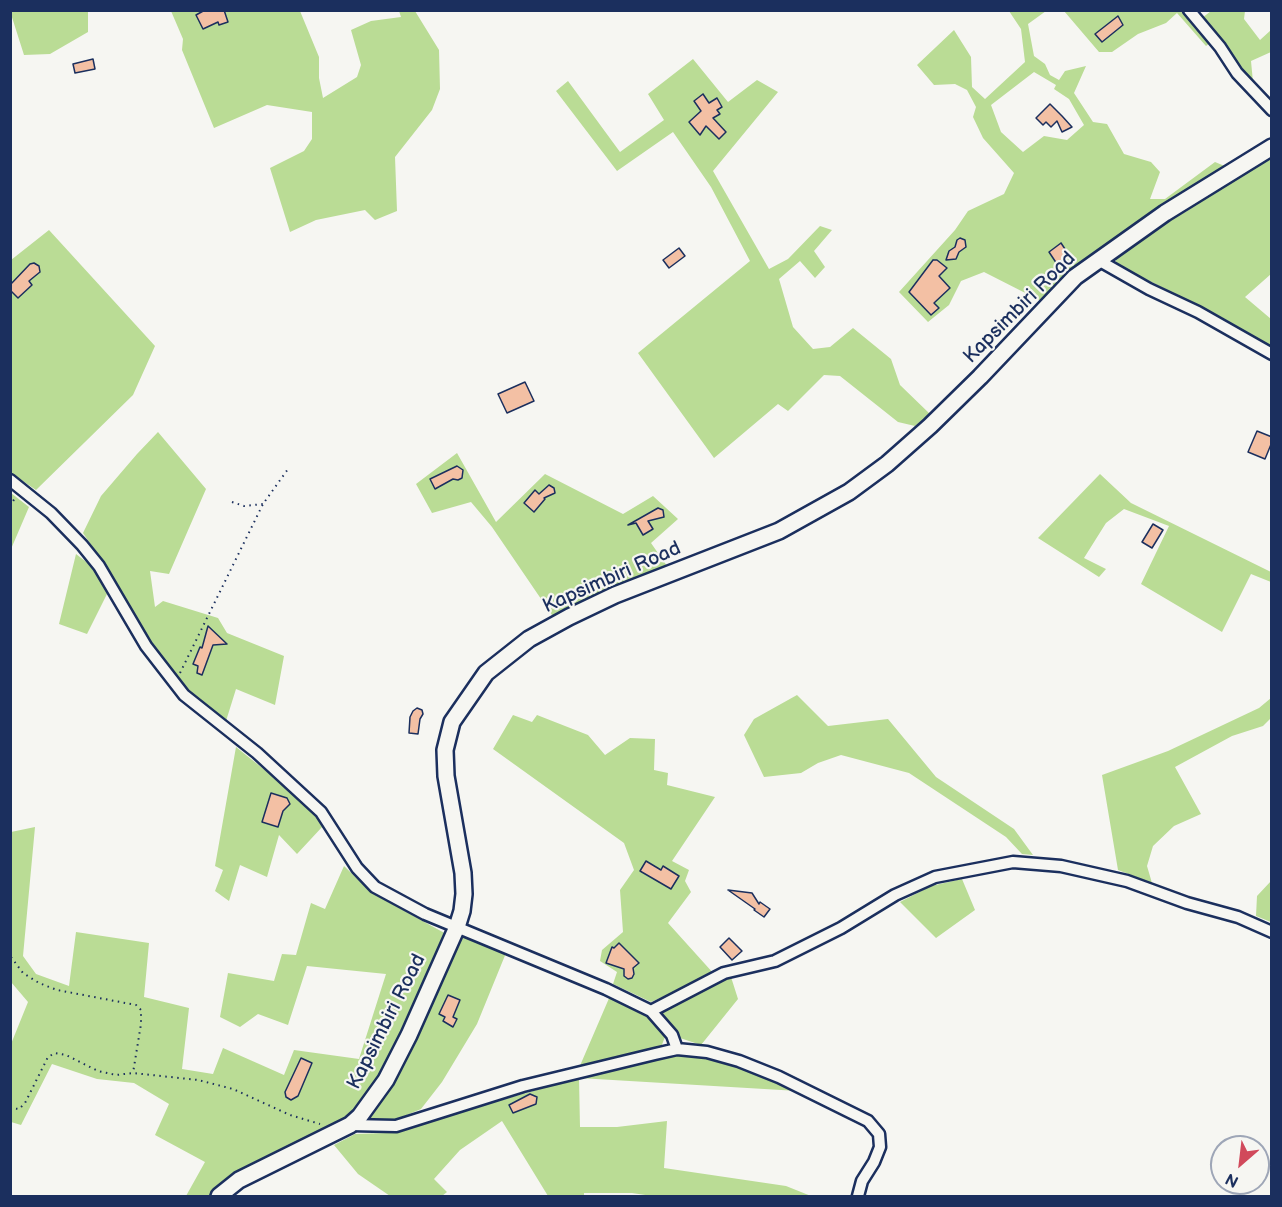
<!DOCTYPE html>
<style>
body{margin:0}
#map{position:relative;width:1282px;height:1207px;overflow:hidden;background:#f6f6f2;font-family:"Balsamiq Sans",sans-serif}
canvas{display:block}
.frame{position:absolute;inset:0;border:12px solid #1b2f5e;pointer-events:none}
.north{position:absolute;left:1210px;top:1135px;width:60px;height:60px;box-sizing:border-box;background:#f6f6f2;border:2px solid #9ea6b7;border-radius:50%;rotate:208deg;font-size:16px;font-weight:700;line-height:24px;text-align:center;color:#1b2f5e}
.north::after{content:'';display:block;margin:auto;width:21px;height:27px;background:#d1495b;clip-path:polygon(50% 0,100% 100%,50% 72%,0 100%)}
</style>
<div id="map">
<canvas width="1282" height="1207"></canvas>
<div class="frame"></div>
<div class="north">N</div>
</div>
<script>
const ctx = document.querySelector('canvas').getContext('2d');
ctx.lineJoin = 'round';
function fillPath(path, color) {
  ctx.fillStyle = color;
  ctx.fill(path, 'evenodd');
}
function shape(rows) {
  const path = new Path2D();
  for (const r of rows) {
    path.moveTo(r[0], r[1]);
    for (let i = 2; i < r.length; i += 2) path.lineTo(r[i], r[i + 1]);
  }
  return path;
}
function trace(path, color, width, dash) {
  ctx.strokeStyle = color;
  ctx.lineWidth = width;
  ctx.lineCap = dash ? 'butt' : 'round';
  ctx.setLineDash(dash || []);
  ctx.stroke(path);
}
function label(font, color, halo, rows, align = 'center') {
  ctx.font = font + ' "Balsamiq Sans",sans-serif';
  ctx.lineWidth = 4.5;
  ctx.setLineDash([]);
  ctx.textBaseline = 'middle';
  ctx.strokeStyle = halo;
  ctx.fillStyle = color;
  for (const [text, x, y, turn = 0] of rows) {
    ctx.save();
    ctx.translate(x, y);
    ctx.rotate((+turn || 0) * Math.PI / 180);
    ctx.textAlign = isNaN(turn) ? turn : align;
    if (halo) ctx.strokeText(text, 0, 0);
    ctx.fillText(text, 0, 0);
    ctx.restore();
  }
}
fillPath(shape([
 [10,11,88,11,88,32,50,54,24,55],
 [171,11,300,11,319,57,319,78,323,98,357,77,361,65,351,30,371,21,401,17,399,11,415,11,439,50,440,89,432,110,395,157,397,211,375,220,365,210,316,220,290,232,270,168,304,151,312,139,312,112,267,105,214,128,182,50,183,39],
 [1009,11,1046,11,1028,24,1034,56,1045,64,1050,75,1059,80,1065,71,1086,66,1074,93,1093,122,1107,124,1124,154,1151,162,1160,172,1150,199,1165,199,1215,162,1227,167,1130,226,1092,256,1043,302,984,272,961,281,949,305,928,322,899,292,955,230,968,211,1004,194,1014,173,983,138,973,117,976,107,967,90,955,84,934,85,917,65,954,30,971,57,972,87,985,99,1025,62,1021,29],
 [1034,72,1056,85,1054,89,1069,99,1084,125,1067,140,1044,136,1023,152,1001,132,991,105],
 [1064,11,1184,11,1210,43,1206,46,1177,13,1166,23,1138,34,1112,52,1099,52],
 [1211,11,1245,11,1244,19,1260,40,1271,30,1271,52,1251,61,1253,82,1202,18],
 [693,59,728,102,757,80,778,92,713,171,769,269,788,259,820,226,832,230,814,251,825,267,815,278,800,261,779,279,793,327,813,349,830,347,853,328,891,359,900,385,930,414,915,426,898,422,840,376,824,375,788,411,778,404,714,458,638,353,750,261,711,187,673,132,617,171,556,91,568,81,620,152,664,120,648,94],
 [1271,158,1271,274,1245,297,1271,319,1271,347,1223,318,1116,264,1116,257,1127,245,1187,211,1210,192],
 [49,230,155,346,133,395,36,490,11,473,11,260],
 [158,432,206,489,169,574,150,571,155,607,163,601,218,618,227,633,284,656,275,705,236,689,226,721,190,693,153,647,113,577,83,533,101,496,137,454],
 [457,453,496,522,545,474,623,514,653,496,678,519,651,543,667,566,554,618,492,527,471,502,432,513,416,484],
 [1100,474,1131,503,1271,572,1271,582,1251,574,1222,632,1141,584,1169,526,1124,509,1106,523,1084,558,1106,569,1099,577,1038,538],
 [11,493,29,507,11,549],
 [76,554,89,564,108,592,87,634,59,624],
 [797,695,828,726,888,719,936,777,1014,829,1033,855,1022,854,1006,837,909,773,841,755,818,763,801,773,764,777,744,735,754,719],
 [1271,698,1271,718,1263,726,1232,736,1175,767,1201,814,1174,826,1153,846,1147,866,1152,883,1118,870,1102,775,1168,751,1259,708],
 [513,715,532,722,537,715,588,735,605,755,630,738,655,739,654,770,668,773,667,785,715,797,672,861,689,870,685,881,691,892,668,923,714,974,651,1002,613,984,617,972,600,961,602,950,623,932,620,890,634,870,624,843,493,749],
 [236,747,306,803,323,826,297,854,279,835,267,877,240,865,229,901,215,891,223,870,215,866],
 [35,827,23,956,36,974,69,986,76,932,149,943,144,997,189,1008,182,1069,213,1074,223,1048,284,1075,294,1050,359,1059,386,974,307,966,288,1025,258,1014,240,1027,220,1017,228,973,274,981,282,954,296,955,311,903,325,909,344,866,372,893,448,935,423,981,416,1005,396,1048,356,1111,316,1136,260,1159,231,1177,209,1196,186,1196,205,1162,155,1135,169,1104,134,1083,97,1079,52,1064,21,1125,11,1122,11,1044,28,1002,11,982,11,832],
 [962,879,975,910,936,938,900,902,931,886],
 [1271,881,1271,922,1256,916,1257,896],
 [463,935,506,953,477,1024,442,1082,421,1109,395,1120,367,1119,380,1104,397,1074],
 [731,977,738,999,701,1045,680,1038,661,1015,664,1009],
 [610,996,648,1014,663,1028,665,1037,661,1047,579,1068],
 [680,1052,718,1060,759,1074,798,1091,579,1078,580,1127,617,1127,667,1121,664,1168,786,1186,811,1196,652,1196,632,1193,584,1193,584,1196,548,1196,502,1121,460,1150,434,1179,447,1192,442,1196,390,1196,358,1174,334,1145,355,1134,386,1133,579,1078]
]), '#badc95');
const building = shape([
 [205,10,224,10,228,22,219,25,218,22,203,29,196,15,205,10],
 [1118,16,1123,25,1102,42,1095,34,1118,16],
 [93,59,95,69,75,73,73,64,93,59],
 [703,94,709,103,717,98,722,107,717,110,720,114,713,118,726,132,719,139,706,126,700,135,689,122,701,111,694,101,703,94],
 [1050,104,1062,116,1072,127,1062,132,1057,121,1051,127,1046,122,1043,125,1036,118,1050,104],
 [960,238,965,240,966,247,959,252,956,259,946,260,949,251,955,247,957,240,960,238],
 [1061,243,1069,255,1057,264,1049,252,1061,243],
 [679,248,685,256,669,268,663,260,679,248],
 [933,260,937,260,947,268,939,276,950,288,934,303,939,308,931,315,909,292,933,260],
 [34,263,39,266,40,272,29,281,32,285,18,298,10,290,10,285,30,264,34,263],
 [525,382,534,401,507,413,498,394,525,382],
 [1257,431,1272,437,1272,442,1265,459,1248,452,1257,431],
 [457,466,463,470,462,478,458,480,453,479,435,489,430,479,457,466],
 [549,485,554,488,555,493,544,498,545,499,534,512,524,503,535,490,539,494,549,485],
 [658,508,663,510,664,517,648,521,653,529,643,535,636,523,628,525,658,508],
 [1153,524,1163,530,1152,548,1142,542,1153,524],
 [208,626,227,644,213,645,202,675,197,673,198,666,193,664,200,647,202,648,208,626],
 [417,708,422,710,423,714,420,719,418,734,409,733,410,717,413,711,417,708],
 [271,793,287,798,290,804,283,811,278,827,262,822,271,793],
 [646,861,661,870,663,866,679,876,671,889,640,871,646,861],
 [728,890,752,893,759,904,760,902,770,909,764,917,754,910,755,909,728,890],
 [729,938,742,951,732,960,720,947,729,938],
 [619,943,639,963,633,968,634,974,632,978,628,979,624,976,624,969,606,963,612,947,614,948,619,943],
 [448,995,460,1000,453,1017,457,1019,453,1027,443,1021,445,1017,439,1014,448,995],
 [301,1058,312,1063,298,1096,291,1100,286,1097,285,1092,301,1058],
 [530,1094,537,1097,536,1104,513,1113,509,1105,530,1094]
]);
fillPath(building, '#f3c0a4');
trace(building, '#1b2f5e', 1.5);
const street = shape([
 [1189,10,1220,47,1237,73,1272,110],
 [1098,260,1149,289,1198,312,1272,354],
 [10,480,51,513,82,545,99,566,146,646,184,695,257,753,321,812,357,868,375,887,425,914,606,989,651,1011,672,1035,677,1049],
 [651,1011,724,973,775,961,841,928,895,895,935,877,1013,862,1061,866,1127,881,1187,903,1238,917,1272,932],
 [350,1125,396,1126,523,1086,655,1054,677,1049,707,1052,739,1061,779,1077,868,1121,879,1134,880,1147,874,1162,862,1181,858,1196]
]);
const secondary = shape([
 [219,1196,239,1180,350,1125,360,1116,386,1080,409,1035,457,927,462,911,464,894,463,873,446,776,445,750,452,722,486,673,529,639,569,617,615,595,779,531,849,492,887,464,930,426,980,377,1075,277,1165,213,1272,147]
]);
trace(street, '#1b2f5e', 15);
trace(secondary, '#1b2f5e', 20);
trace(shape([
 [232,502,244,506,263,504],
 [10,506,15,498],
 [180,673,263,504,288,469],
 [11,957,23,973,39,983,57,990,136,1005,141,1010,141,1024,133,1073],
 [10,1108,19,1109,25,1103,48,1057,55,1053,66,1055,98,1071,116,1075,133,1073,198,1080,233,1089,290,1115,320,1124]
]), '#1b2f5e', 2, [1.5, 4.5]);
trace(street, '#f6f6f2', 10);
trace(secondary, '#f6f6f2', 15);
label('20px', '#1b2f5e', '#f6f6f2', [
 ["Kapsimbiri Road",1020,308,-45],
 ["Kapsimbiri Road",612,578,-24],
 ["Kapsimbiri Road",387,1022,-63]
]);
</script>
